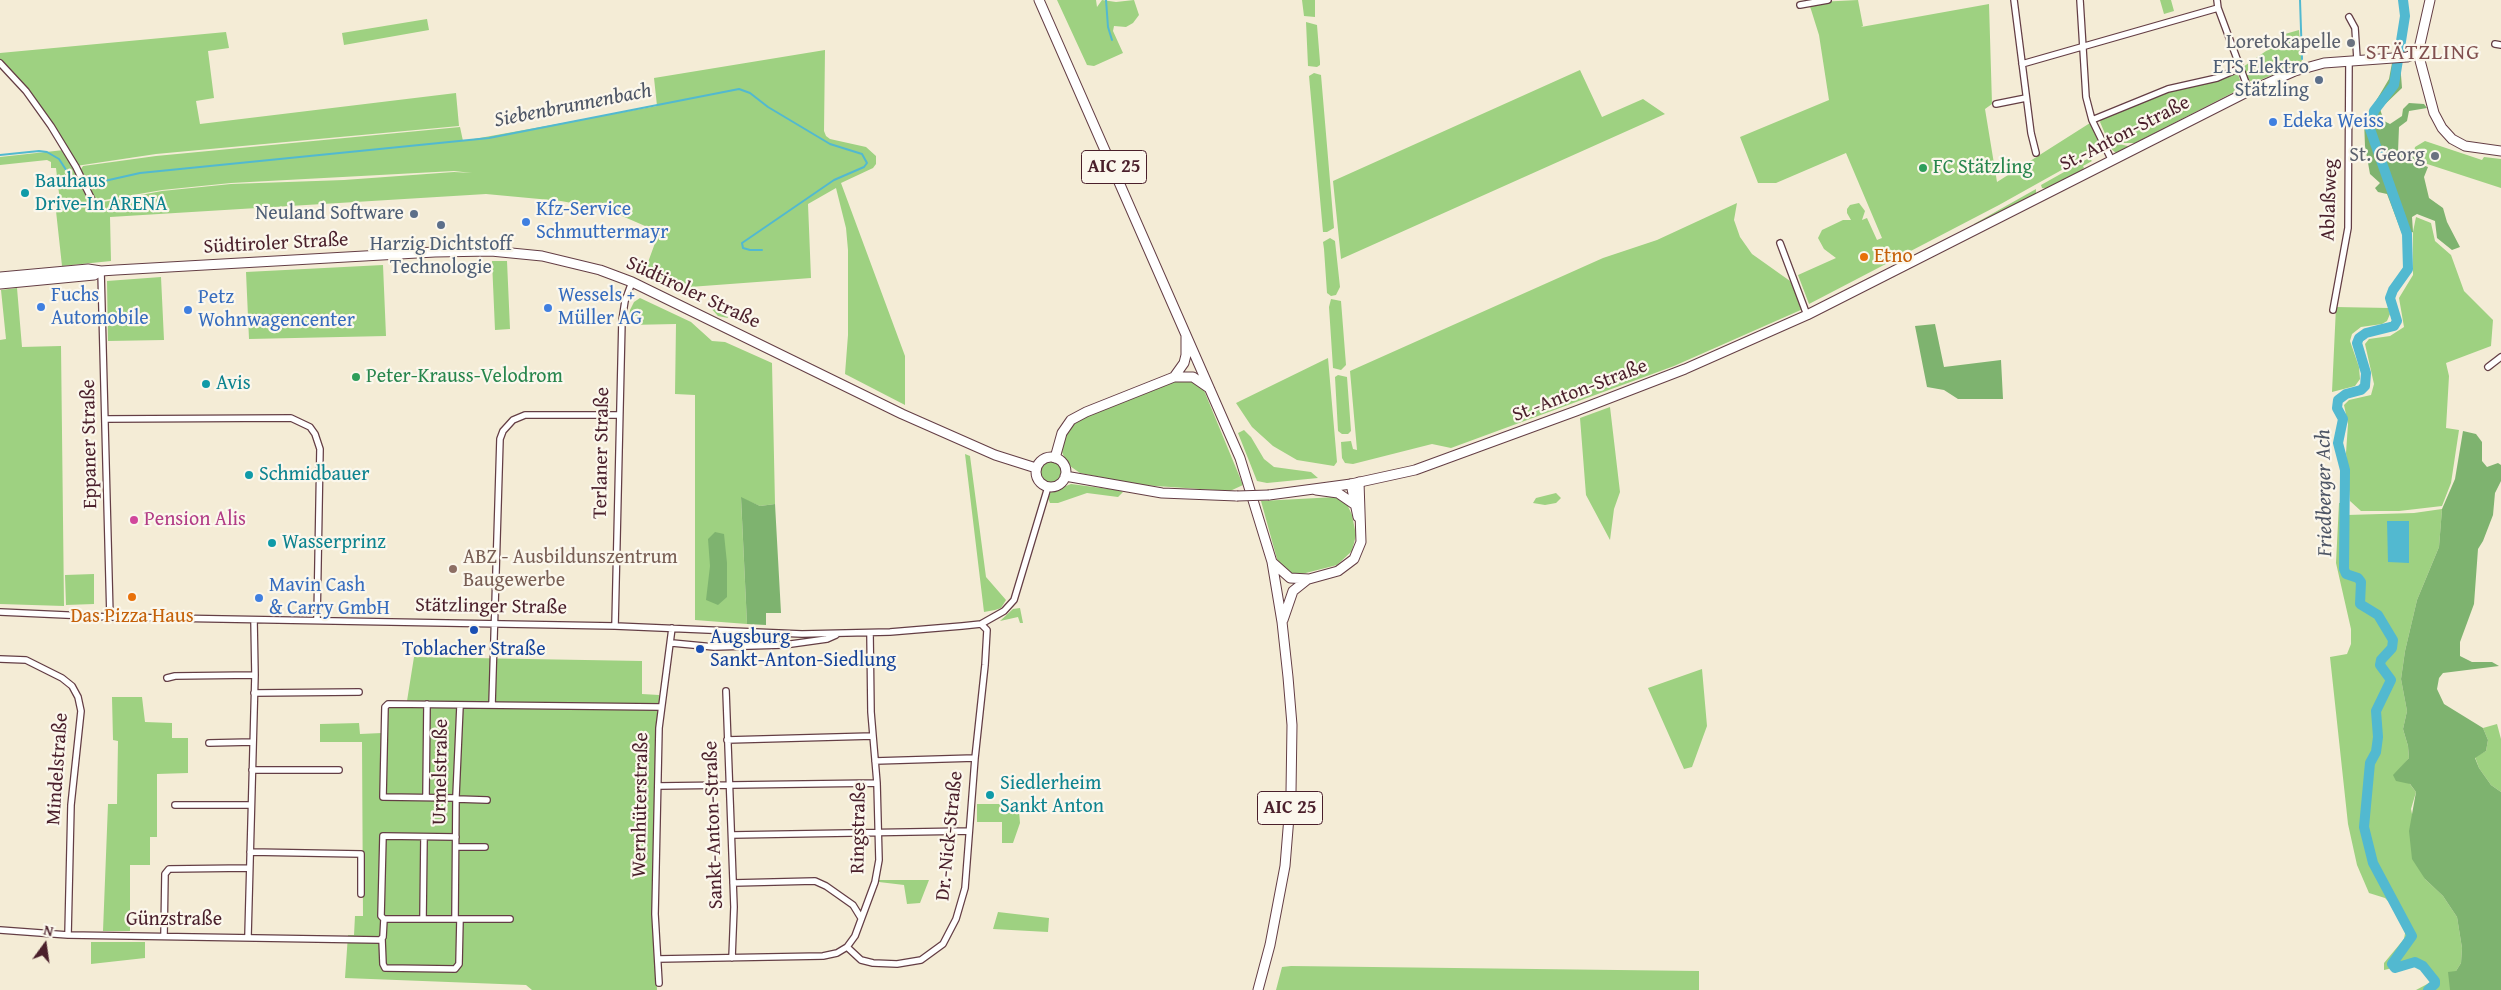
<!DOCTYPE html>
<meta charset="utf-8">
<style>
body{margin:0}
#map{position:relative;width:2501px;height:990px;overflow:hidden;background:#f4ecd6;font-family:"Gentium Book Plus",serif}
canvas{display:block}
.north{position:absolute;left:20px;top:920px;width:50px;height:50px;-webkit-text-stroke:4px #fbf7ec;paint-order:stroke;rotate:14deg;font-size:14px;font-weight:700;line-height:20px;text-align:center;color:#4a1f2b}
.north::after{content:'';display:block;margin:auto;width:18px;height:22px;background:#4a1f2b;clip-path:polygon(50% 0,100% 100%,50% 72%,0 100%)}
</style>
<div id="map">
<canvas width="2501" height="990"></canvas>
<div class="north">N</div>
</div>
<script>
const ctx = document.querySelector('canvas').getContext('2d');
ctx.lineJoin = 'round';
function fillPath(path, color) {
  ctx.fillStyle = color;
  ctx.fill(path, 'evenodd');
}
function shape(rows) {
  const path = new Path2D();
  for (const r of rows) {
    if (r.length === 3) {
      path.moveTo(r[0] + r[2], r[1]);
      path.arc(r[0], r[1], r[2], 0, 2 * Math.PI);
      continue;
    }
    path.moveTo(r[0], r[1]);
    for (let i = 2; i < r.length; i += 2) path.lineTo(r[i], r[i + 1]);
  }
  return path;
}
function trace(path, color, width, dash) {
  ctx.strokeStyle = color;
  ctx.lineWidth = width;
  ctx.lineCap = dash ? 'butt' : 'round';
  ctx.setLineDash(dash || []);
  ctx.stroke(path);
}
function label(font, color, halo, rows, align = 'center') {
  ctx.font = font + ' "Gentium Book Plus",serif';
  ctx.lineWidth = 4.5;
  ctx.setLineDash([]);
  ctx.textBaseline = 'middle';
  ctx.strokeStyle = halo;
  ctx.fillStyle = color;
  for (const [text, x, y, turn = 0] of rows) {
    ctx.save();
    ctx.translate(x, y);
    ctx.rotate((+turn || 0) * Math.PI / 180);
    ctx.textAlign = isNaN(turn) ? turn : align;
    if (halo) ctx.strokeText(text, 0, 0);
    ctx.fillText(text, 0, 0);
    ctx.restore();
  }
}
fillPath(shape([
 [1057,0,1096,0,1097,7,1102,0,1116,2,1134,0,1139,15,1133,23,1126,27,1114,26,1113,31,1123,53,1094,66,1087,65],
 [1302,0,1315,0,1315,17,1304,16],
 [1808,0,1818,0,1818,2,1858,0,1863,26,1861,27,1989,4,1992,104,1985,109,1997,182,2090,123,2101,148,1999,205,1809,304,1798,275,1836,258,1824,249,1818,238,1822,230,1843,220,1851,220,1847,213,1847,209,1850,205,1859,203,1865,211,1862,220,1867,218,1877,240,1882,238,1846,153,1776,183,1758,183,1740,137,1829,100,1819,35],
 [2160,0,2171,0,2174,11,2164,14],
 [427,19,429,30,344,45,342,33],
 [1306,22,1317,25,1320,62,1320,65,1317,67,1308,66],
 [2299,30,2302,63,2255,82,2247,80,2243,67,2279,42,2285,34],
 [226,32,229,48,208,51,214,98,196,101,200,124,456,93,459,126,156,154,76,166,51,126,0,63,0,53],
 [825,50,824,131,826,136,830,139,866,147,876,156,876,164,873,168,841,183,905,356,905,405,845,374,848,335,848,250,846,228,836,188,808,204,811,278,676,288,658,284,643,276,659,232,622,216,593,207,561,201,486,194,110,217,111,261,62,266,56,211,61,210,56,168,51,168,51,162,47,160,0,165,0,157,64,150,92,204,162,191,231,184,344,180,454,172,472,173,454,171,231,183,162,190,93,202,81,169,83,166,156,156,460,127,463,141,657,106,654,78],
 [1580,70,1602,117,1643,99,1665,114,1341,259,1333,181],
 [1314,73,1321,75,1334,228,1327,232,1323,232,1309,76],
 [2235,73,2238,74,2242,86,2240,89,2135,143,2109,143,2100,122,2101,119,2175,90,2219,81],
 [2425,141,2482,160,2484,157,2501,159,2501,188,2418,161,2414,152,2415,147],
 [2116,144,2119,144,2132,147,2116,153,2109,147],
 [2089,158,2092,161,2083,166,2084,168,2076,175,2047,189,2042,188,2041,185],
 [2036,189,2036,195,1977,225,1974,224],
 [1737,203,1734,220,1740,237,1752,254,1790,281,1803,309,1674,366,1451,448,1432,444,1353,464,1345,463,1342,458,1341,442,1351,441,1353,449,1357,450,1350,371,1603,258,1657,240],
 [2416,217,2431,223,2435,241,2451,255,2464,291,2493,320,2491,346,2446,363,2449,376,2446,428,2459,430,2451,483,2442,506,2399,511,2361,511,2350,501,2346,453,2348,424,2344,405,2349,400,2371,395,2374,384,2365,344,2369,339,2390,336,2404,327,2399,298,2413,275,2413,232],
 [1330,238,1335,241,1340,287,1336,295,1331,296,1327,293,1324,249,1323,242],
 [492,261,507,261,510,329,495,330],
 [383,265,386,336,249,339,246,272],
 [161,277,164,340,108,341,107,281],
 [17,288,22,347,61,346,64,606,0,604,0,340,6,339,1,290],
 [640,298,691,322,712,341,725,342,772,363,775,504,760,506,741,498,747,624,695,620,695,395,675,394,676,324,628,325,630,310,634,302],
 [1331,299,1341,301,1346,365,1341,370,1333,368,1329,307],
 [716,304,725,311,728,318,718,316,709,306],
 [2336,307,2389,308,2390,314,2387,321,2382,324,2361,327,2352,334,2350,341,2359,367,2360,379,2355,386,2332,392],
 [1328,358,1337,462,1334,466,1297,460,1273,446,1252,427,1236,403],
 [1338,375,1347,377,1351,431,1348,434,1342,434,1338,431,1335,377],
 [1184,379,1196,382,1203,388,1243,485,1230,491,1141,485,1080,473,1067,464,1062,452,1066,435,1074,424,1087,415,1173,381],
 [1610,407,1620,492,1614,509,1610,540,1586,495,1580,418],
 [1244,430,1251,437,1264,459,1274,467,1311,472,1318,478,1267,483,1257,481,1238,433],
 [965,454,970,456,986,577,1006,600,1001,608,995,610,984,612],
 [1051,472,11],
 [1071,484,1117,490,1123,492,1118,497,1087,493,1058,503,1050,503,1048,498,1051,492],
 [1556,493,1561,498,1556,503,1545,505,1533,503,1536,498],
 [1336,497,1346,502,1352,515,1356,535,1352,551,1337,565,1294,576,1282,567,1277,559,1261,501],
 [2339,503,2343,503,2342,570,2348,571,2345,568,2348,541,2347,515,2414,513,2442,509,2439,547,2417,600,2405,651,2401,679,2407,711,2403,729,2408,746,2409,758,2399,770,2416,792,2411,809,2425,879,2443,896,2457,917,2462,948,2461,963,2456,971,2450,990,2416,990,2431,982,2429,975,2415,963,2384,970,2384,963,2404,939,2406,928,2396,909,2385,898,2369,893,2357,865,2348,824,2330,657,2347,654,2351,644,2351,629,2336,563],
 [94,574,94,604,66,605,65,575],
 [1020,608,1023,623,1020,623,1018,617,1000,621,1013,609],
 [414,657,642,661,642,694,659,695,653,868,657,990,532,990,526,985,345,978,348,935,354,935,355,916,363,916,362,742,320,742,320,724,359,723,360,734,382,733,384,702,407,701],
 [1702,669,1707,726,1692,767,1684,769,1648,688],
 [112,697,142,697,145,722,172,723,172,738,188,738,188,773,157,774,157,837,150,837,150,865,130,865,130,931,103,931,108,804,117,804,118,741,113,740],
 [2497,724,2501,739,2501,792,2491,785,2479,768,2475,757,2486,751,2488,740,2483,728],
 [977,804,1001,804,1001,810,1019,811,1020,823,1013,843,1002,843,1002,822,977,822],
 [879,880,929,880,920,903,907,904,904,885,879,882],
 [998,912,1049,918,1048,932,993,929],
 [91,942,145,942,145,958,91,964],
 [1291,966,1699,971,1699,990,1276,990,1282,967]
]), '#9ed181');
fillPath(shape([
 [2400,62,2402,88,2380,109,2384,121,2390,124,2402,116,2403,109,2409,103,2424,104,2427,108,2409,111,2407,121,2399,127,2398,152,2412,154,2417,163,2428,167,2424,177,2429,198,2443,208,2447,222,2460,247,2452,250,2437,238,2435,221,2417,214,2412,217,2413,232,2403,236,2387,194,2378,192,2375,188,2380,183,2370,174,2365,146,2364,121,2389,79,2392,63],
 [1935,324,1944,367,2001,360,2003,399,1958,399,1944,390,1927,387,1915,326],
 [2463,431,2476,434,2482,442,2482,461,2487,467,2498,463,2501,465,2501,481,2495,493,2493,515,2483,541,2478,549,2474,604,2460,642,2460,656,2472,662,2492,662,2499,666,2443,673,2439,678,2437,689,2444,704,2483,728,2488,740,2486,751,2475,758,2479,768,2491,785,2501,792,2501,990,2450,990,2448,972,2456,971,2461,963,2462,948,2457,917,2443,896,2425,879,2412,859,2409,831,2416,792,2410,784,2396,781,2393,775,2409,758,2408,746,2403,729,2407,711,2401,679,2405,651,2417,600,2439,547,2442,509,2455,479],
 [741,497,760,506,775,504,781,613,766,613,766,625,747,624],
 [715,532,724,534,727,563,727,597,718,605,706,600,710,566,708,539]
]), '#7eb36f');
fillPath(shape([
 [2387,521,2409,521,2409,563,2388,562]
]), '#52b9d0');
trace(shape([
 [1106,0,1108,27,1112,40],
 [2300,0,2302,59],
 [0,155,39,151,47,152,59,159,70,176],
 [91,184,140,173,489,138,739,89,750,93,768,107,830,144,862,154,867,163,864,167,834,180,742,243,743,248,750,250,762,250]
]), '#52b9d0', 2);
trace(shape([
 [2403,0,2405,16,2394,85,2374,111,2370,129,2407,234,2408,269,2393,290,2390,298,2397,321,2394,326,2366,333,2359,338,2357,343,2366,373,2365,386,2361,390,2346,394,2338,400,2337,408,2343,419,2338,443,2345,470,2344,569,2346,574,2358,578,2361,582,2360,604,2378,615,2393,640,2392,648,2381,660,2380,665,2391,680,2376,711,2378,737,2376,752,2370,763,2364,827,2373,863,2412,936,2392,964,2395,968,2415,962,2423,966,2435,981,2435,984,2428,990]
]), '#52b9d0', 10);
const street = shape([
 [2014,0,2031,133,2036,153],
 [2080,0,2086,97,2092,120,2112,161],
 [2217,0,2218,8,2249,91],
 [1800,5,1828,0],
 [2349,17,2355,28,2357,59],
 [2495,44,2501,45],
 [0,63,26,91,51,126,76,167,93,202],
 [2022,64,2218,8],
 [1996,104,2026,98],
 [2092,120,2168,89,2217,78,2240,68],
 [1780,243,1807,315],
 [101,271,110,617],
 [2333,310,2348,228,2349,60],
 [2488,367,2501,357],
 [106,419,291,418,310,427,315,434,320,449,317,620],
 [0,612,110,617,615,626,802,634,890,632,962,626,981,624,1004,611,1014,600,1048,487],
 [615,626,622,320,625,301,632,282],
 [672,643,714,647,784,645,827,639,836,635],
 [0,659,26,660,62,678,72,686,78,697,81,711,71,805,68,935],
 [167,678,175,676,255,675,254,620],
 [726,691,734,907,732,958],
 [254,693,359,692],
 [492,705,500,439,503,431,513,420,525,415,619,415],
 [727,740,873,736],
 [209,743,253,742],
 [875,761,975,758],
 [252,770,339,770],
 [659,786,877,783],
 [426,797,427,704],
 [456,798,383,797,385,707,388,704,660,707],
 [456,799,487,800],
 [175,805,251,805],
 [732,835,969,831],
 [456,847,485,847],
 [250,852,361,854,361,894],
 [733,883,815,881,826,886,853,905,861,918],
 [384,919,381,916,383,836,456,837],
 [384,919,510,919],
 [423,919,424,837],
 [455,919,456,796,460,706],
 [0,930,68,935,380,940,383,937,384,919],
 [164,936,165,874,169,869,249,868],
 [248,936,255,675],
 [382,939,383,964,385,968,455,969,459,964,460,919],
 [847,947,861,960,873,963,897,964,921,960,943,944,956,919,965,888,975,758,985,665,987,630,981,624],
 [658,959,823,956,837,953,847,947,855,936,875,882,879,860,877,783,871,712,870,633],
 [659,983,655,914,659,728,672,628]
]);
const secondary = shape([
 [2418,53,2434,113,2442,128,2452,139,2465,146,2501,151],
 [2418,53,2430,0],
 [0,277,88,269,101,271],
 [0,284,94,275,101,271,116,270,435,252,491,251,542,256,600,270,632,282,902,414,995,455,1036,468],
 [1051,472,15],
 [1065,476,1162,493,1237,496],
 [1269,495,1351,484,1415,470,1576,411,1685,369,1807,315,2243,94,2295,71,2324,63,2407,57,2418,53]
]);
const primary = shape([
 [1039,0,1240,458,1272,562,1282,622,1288,677,1292,725,1291,792,1285,866,1270,945,1258,990],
 [1174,377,1184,363,1186,355,1186,336],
 [1055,458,1062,433,1071,420,1086,412,1174,377,1193,377,1209,388],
 [1351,484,1358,517],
 [1316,490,1338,493,1354,504],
 [1272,562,1290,578,1309,579,1338,571,1354,559,1361,542,1359,482],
 [1283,620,1293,591,1308,579]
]);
trace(street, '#643e45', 8);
trace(secondary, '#643e45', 11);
trace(primary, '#643e45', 11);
trace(street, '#fff', 5.5);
trace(secondary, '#fff', 9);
trace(primary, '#fff', 9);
const secondaryBridge = shape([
 [1237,496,1269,495]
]);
trace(secondaryBridge, '#643e45', 11, []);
trace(secondaryBridge, '#fff', 9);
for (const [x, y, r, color] of [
 [2351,43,5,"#6b7280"],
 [2319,80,5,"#5c6f8a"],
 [2273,122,5,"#3f7fe0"],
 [2435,156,5,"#6b7280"],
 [1923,168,5,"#2e9e5b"],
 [25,193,5,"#0f9aa8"],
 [414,214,5,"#5c6f8a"],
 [526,222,5,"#3f7fe0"],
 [441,225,5,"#5c6f8a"],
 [1864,257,5,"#e8710a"],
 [41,307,5,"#3f7fe0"],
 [548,308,5,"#3f7fe0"],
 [188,310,5,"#3f7fe0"],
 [356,377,5,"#2e9e5b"],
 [206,384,5,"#0f9aa8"],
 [249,475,5,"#0f9aa8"],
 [134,520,5,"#d1479c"],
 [272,543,5,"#0f9aa8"],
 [453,569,5,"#8d6e63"],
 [132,597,5,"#e8710a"],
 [259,598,5,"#3f7fe0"],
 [474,630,5,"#1a4fb4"],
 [700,649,5,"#1a4fb4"],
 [990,795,5,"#0f9aa8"]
]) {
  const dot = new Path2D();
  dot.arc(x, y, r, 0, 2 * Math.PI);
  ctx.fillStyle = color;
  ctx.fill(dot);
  trace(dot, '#fbf7ec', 2);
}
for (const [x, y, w] of [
 [1114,167,65],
 [1290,808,65]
]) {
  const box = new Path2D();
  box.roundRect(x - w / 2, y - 16.5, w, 33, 4);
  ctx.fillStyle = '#fbf7ec';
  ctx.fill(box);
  trace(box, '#4a1f2b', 1);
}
label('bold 19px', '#4a1f2b', null, [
 ["AIC 25",1114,167],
 ["AIC 25",1290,808]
]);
label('20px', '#5b616d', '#fbf7ec', [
 ["Loretokapelle",2341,43],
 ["St. Georg",2425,156]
], 'right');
label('20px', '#4e5e75', '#fbf7ec', [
 ["ETS Elektro",2309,68],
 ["Stätzling",2309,91],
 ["Neuland Software",404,214],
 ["Harzig Dichtstoff",441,245,"center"],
 ["Technologie",441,268,"center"]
], 'right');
label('20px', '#366cbe', '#fbf7ec', [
 ["Edeka Weiss",2283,122],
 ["Kfz-Service",536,210],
 ["Schmuttermayr",536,233],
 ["Fuchs",51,296],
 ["Automobile",51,319],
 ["Wessels +",558,296],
 ["Müller AG",558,319],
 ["Petz",198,298],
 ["Wohnwagencenter",198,321],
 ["Mavin Cash",269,586],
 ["& Carry GmbH",269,609]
], 'left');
label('20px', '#4a1f2b', '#fbf7ec', [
 ["St.-Anton-Straße",2125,134,-27],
 ["Ablaßweg",2330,200,-88],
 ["Südtiroler Straße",276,244,-3],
 ["Südtiroler Straße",693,293,25],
 ["St.-Anton-Straße",1580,391,-21],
 ["Eppaner Straße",90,444,-91],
 ["Terlaner Straße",602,453,-89],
 ["Stätzlinger Straße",491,607,1],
 ["Mindelstraße",58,769,-86],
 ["Urmelstraße",441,772,-89],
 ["Wernhüterstraße",641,805,-89],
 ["Sankt-Anton-Straße",714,825,-92],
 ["Ringstraße",859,828,-89],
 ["Dr.-Nick-Straße",950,836,-84],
 ["Günzstraße",174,920]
]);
label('20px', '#27864d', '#fbf7ec', [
 ["FC Stätzling",1933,168],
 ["Peter-Krauss-Velodrom",366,377]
], 'left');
label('20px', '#0d838f', '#fbf7ec', [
 ["Bauhaus",35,182],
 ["Drive-In ARENA",35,205],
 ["Avis",216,384],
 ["Schmidbauer",259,475],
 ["Wasserprinz",282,543],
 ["Siedlerheim",1000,784],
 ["Sankt Anton",1000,807]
], 'left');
label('20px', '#c56008', '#fbf7ec', [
 ["Etno",1874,257],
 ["Das Pizza Haus",132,617,"center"]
], 'left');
label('20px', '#b23c85', '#fbf7ec', [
 ["Pension Alis",144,520]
], 'left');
label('20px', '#785e54', '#fbf7ec', [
 ["ABZ - Ausbildunszentrum",463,558],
 ["Baugewerbe",463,581]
], 'left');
label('20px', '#164399', '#fbf7ec', [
 ["Augsburg",710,638],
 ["Sankt-Anton-Siedlung",710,661],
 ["Toblacher Straße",474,650,"center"]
], 'left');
label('italic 21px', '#4d5565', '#fbf7ec', [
 ["Siebenbrunnenbach",573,106,-11],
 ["Friedberger Ach",2325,493,-91]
]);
ctx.letterSpacing = '1px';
label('22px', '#81504f', '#fbf7ec', [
 ["STÄTZLING",2423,53]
]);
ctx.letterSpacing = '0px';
</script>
